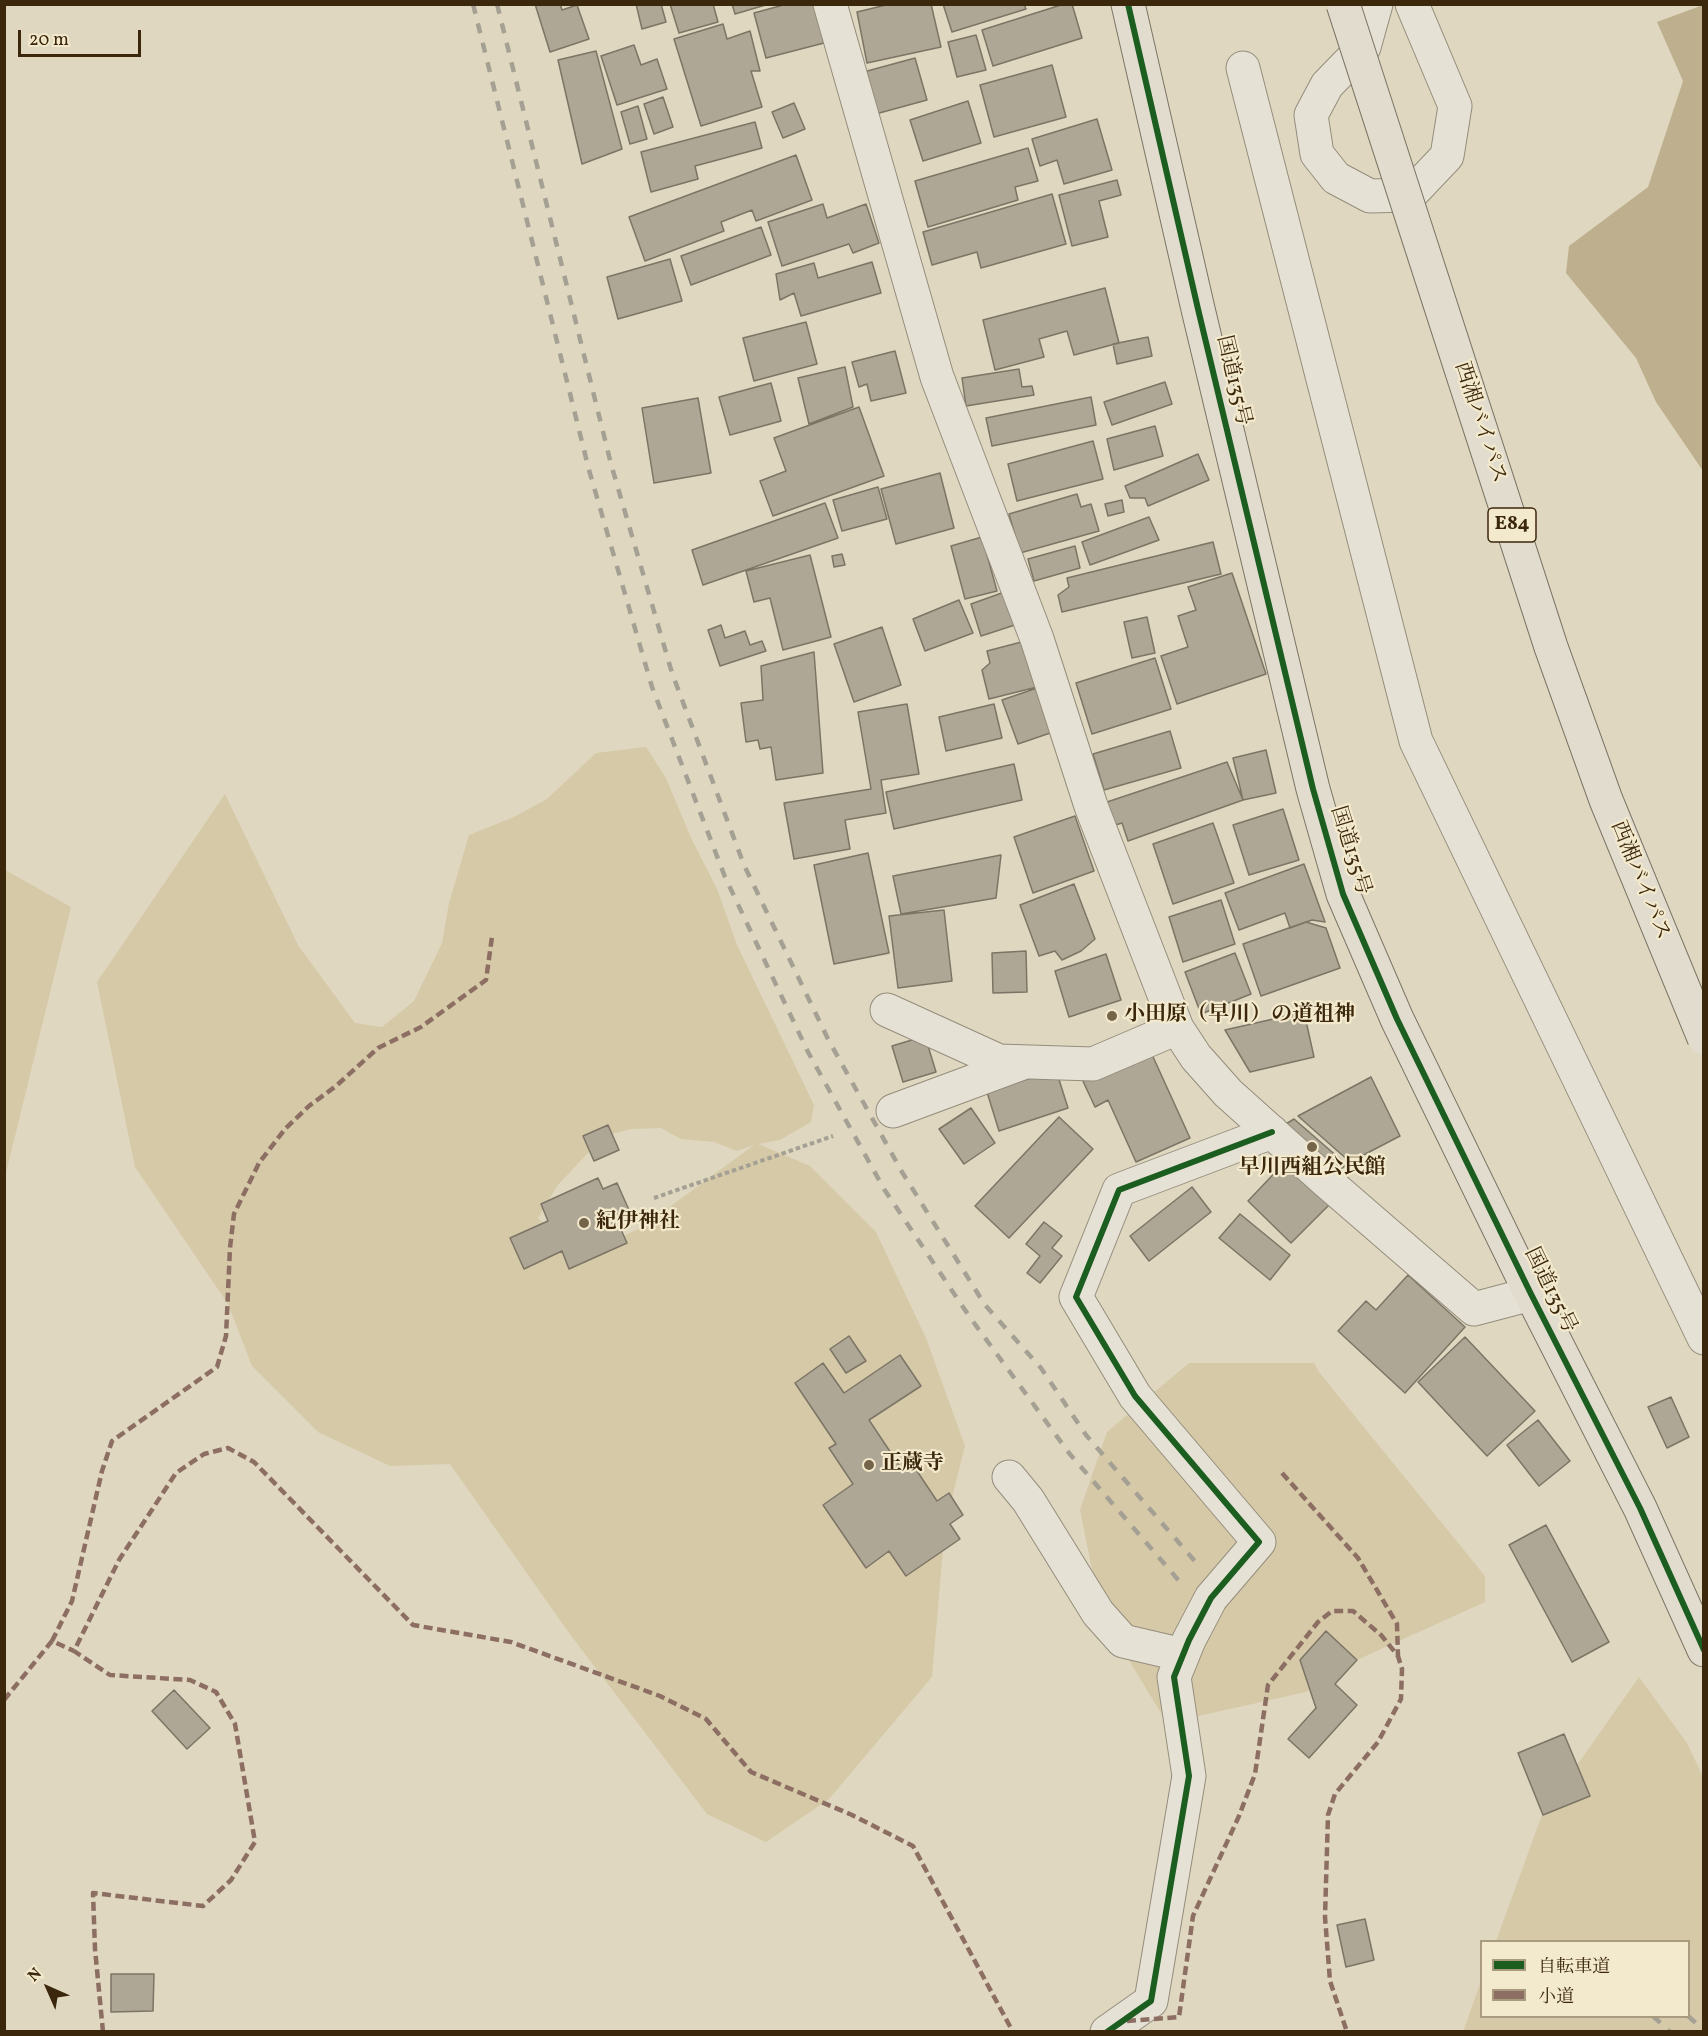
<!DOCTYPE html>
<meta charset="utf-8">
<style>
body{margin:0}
#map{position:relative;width:1708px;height:2036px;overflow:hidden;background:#dfd7bf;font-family:Vollkorn,"Noto Serif JP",serif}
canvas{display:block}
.frame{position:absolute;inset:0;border:6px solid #3b270b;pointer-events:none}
.legend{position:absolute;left:1480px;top:1940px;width:210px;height:78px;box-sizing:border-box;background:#f3e9cd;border:2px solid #a99b7f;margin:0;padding:8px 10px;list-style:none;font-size:18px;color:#3b270b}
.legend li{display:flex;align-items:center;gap:12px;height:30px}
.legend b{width:30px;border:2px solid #a99b7f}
.north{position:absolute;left:18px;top:1958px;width:60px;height:60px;-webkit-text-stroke:4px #f3e9cd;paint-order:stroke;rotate:315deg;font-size:16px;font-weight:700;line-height:24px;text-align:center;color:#3b270b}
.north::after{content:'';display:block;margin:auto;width:21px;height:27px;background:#3b270b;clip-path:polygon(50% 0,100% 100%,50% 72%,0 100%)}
.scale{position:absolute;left:18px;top:30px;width:123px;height:27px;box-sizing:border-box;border:3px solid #3b270b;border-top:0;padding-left:8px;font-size:18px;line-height:21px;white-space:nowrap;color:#3b270b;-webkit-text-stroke:4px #f3e9cd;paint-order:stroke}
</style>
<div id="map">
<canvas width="1708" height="2036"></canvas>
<div class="frame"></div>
<ul class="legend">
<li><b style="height:8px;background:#1b5e20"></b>自転車道</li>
<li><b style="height:8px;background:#8d6e63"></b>小道</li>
</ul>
<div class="north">N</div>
<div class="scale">20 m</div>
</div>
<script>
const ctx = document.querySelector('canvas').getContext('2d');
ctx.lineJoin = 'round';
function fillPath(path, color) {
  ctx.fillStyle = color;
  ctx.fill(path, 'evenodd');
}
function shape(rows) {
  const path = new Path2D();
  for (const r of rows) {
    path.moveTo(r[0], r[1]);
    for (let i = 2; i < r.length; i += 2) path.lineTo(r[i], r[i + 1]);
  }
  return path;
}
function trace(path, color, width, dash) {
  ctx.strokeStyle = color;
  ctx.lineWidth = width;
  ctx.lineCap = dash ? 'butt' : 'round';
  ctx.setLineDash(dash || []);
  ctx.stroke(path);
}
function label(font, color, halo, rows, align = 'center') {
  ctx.font = font + ' Vollkorn,"Noto Serif JP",serif';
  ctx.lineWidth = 4.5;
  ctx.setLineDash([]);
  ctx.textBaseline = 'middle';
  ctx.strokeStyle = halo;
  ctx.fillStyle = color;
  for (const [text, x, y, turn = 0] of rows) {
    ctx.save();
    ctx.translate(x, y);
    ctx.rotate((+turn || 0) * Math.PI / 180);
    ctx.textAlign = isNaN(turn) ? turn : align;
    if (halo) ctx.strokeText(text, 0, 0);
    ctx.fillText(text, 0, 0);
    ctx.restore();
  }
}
fillPath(shape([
 [646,747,666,778,692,840,717,889,737,945,814,1105,811,1122,780,1140,758,1144,810,1166,876,1232,926,1338,965,1446,945,1526,932,1677,829,1799,766,1842,707,1814,569,1633,450,1464,390,1466,318,1432,252,1366,228,1304,135,1167,97,982,225,794,298,945,355,1023,382,1027,414,1001,442,943,449,903,469,835,514,817,547,799,596,753],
 [661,1128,681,1139,714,1142,737,1151,754,1145,641,1228,597,1247,562,1244,538,1218,557,1186,604,1136,631,1129],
 [5,870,71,907,5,1177],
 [1189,1363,1314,1363,1319,1372,1485,1576,1485,1602,1357,1660,1306,1692,1167,1723,1101,1614,1080,1510,1107,1432],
 [1639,1677,1687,1743,1703,1777,1703,2031,1463,2032,1481,1981,1482,2016,1688,2016,1688,1942,1496,1941,1542,1815]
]), '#d6c9a8');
fillPath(shape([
 [1703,5,1704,5,1703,471,1656,402,1636,358,1566,273,1569,246,1648,187,1683,81,1657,22]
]), '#beb08e');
const building = shape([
 [535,4,560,4,562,10,577,5,589,39,550,52,535,4],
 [636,4,661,4,666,22,642,29,636,4],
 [670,4,713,4,718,22,679,33,670,4],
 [732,4,769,4,735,14,732,4],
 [787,4,815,4,824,43,766,58,754,13,787,4],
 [890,4,931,4,941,47,867,63,857,12,890,4],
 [943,4,1024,4,1026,9,952,32,943,4],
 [1064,4,1072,4,1082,38,993,66,982,30,1064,4],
 [723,24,727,39,750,31,760,71,751,71,762,107,701,126,674,39,723,24],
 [976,35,986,70,957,77,948,42,976,35],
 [634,45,641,65,657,59,667,89,617,105,601,56,634,45],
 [596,51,622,149,582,164,558,60,596,51],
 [915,58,927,100,872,115,860,73,915,58],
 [1052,65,1066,117,994,137,980,85,1052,65],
 [663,97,673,127,654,134,644,104,663,97],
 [968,101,981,143,923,161,910,120,968,101],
 [794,103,805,129,783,138,772,112,794,103],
 [638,106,647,139,630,144,621,112,638,106],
 [1097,119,1112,170,1064,184,1057,160,1040,166,1032,139,1097,119],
 [755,122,762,148,695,166,698,179,651,192,641,152,755,122],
 [1028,148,1038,181,1015,187,1018,200,928,227,915,181,1028,148],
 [796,155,812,200,756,221,752,210,721,222,724,231,645,261,629,217,796,155],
 [1117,180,1121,195,1099,201,1108,237,1072,246,1059,195,1117,180],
 [1052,194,1066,244,981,268,977,252,932,265,923,232,1052,194],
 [823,204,827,218,866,204,879,243,853,253,849,244,782,266,768,222,823,204],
 [761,227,771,255,691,285,681,256,761,227],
 [670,259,682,301,618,319,607,277,670,259],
 [872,262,881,293,801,316,794,293,780,300,776,274,814,263,818,278,872,262],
 [1105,288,1119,343,1074,355,1067,331,1039,339,1044,357,995,370,983,320,1105,288],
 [806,322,817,364,754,381,743,338,806,322],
 [1148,337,1152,356,1117,364,1113,344,1148,337],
 [895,351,906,393,871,401,867,384,859,387,852,362,895,351],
 [845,367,853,407,809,424,798,378,845,367],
 [1019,369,1022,387,1032,386,1034,395,966,406,962,378,1019,369],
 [1165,382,1172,404,1112,425,1104,402,1165,382],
 [771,383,781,421,730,435,719,397,771,383],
 [1091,397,1096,425,992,446,986,418,1091,397],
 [698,398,711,473,654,483,642,408,698,398],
 [859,407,884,476,773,516,760,481,786,471,774,438,859,407],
 [1155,426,1163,456,1114,470,1107,439,1155,426],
 [1093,441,1103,479,1017,501,1008,464,1093,441],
 [1198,454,1209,480,1148,506,1145,498,1130,498,1125,486,1198,454],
 [940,473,954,528,896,544,881,489,940,473],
 [878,487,887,519,842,531,833,500,878,487],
 [1077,494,1081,507,1091,504,1099,531,1020,553,1009,514,1077,494],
 [1122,500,1124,512,1108,516,1105,504,1122,500],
 [825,503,838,538,703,585,692,550,825,503],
 [1149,517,1159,540,1090,565,1082,542,1149,517],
 [982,537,997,591,965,599,951,546,982,537],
 [1213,542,1221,574,1062,612,1058,595,1069,587,1067,578,1213,542],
 [1075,546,1080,568,1034,581,1028,559,1075,546],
 [842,554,845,565,834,567,832,556,842,554],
 [810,555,831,637,783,650,770,598,754,602,746,571,810,555],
 [1232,573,1266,674,1177,704,1161,656,1188,647,1178,616,1196,610,1188,587,1232,573],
 [1010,590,1021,623,981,636,971,604,1010,590],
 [959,600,973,633,925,651,913,619,959,600],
 [1147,617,1155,653,1132,658,1124,622,1147,617],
 [721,625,725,638,745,631,750,645,762,641,766,651,720,666,708,630,721,625],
 [882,627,901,685,854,702,834,644,882,627],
 [1029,640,1041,686,989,699,982,670,990,663,987,651,1029,640],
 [814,652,823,773,776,780,771,747,760,749,758,740,746,742,741,703,763,700,761,666,814,652],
 [1155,658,1171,709,1092,734,1076,683,1155,658],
 [1040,687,1056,731,1018,744,1002,700,1040,687],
 [907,704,919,774,881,780,886,813,845,820,850,849,794,859,784,803,871,789,858,712,907,704],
 [994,704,1002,738,946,751,939,717,994,704],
 [1170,731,1181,768,1104,790,1093,754,1170,731],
 [1266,750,1276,793,1243,800,1233,758,1266,750],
 [1227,762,1243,800,1128,841,1122,823,1106,828,1098,805,1227,762],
 [1014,764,1022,800,894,829,886,792,1014,764],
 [1283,809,1299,860,1249,875,1233,825,1283,809],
 [1075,816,1094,871,1033,893,1014,837,1075,816],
 [1213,823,1234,883,1173,904,1153,844,1213,823],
 [868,853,889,953,834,964,814,865,868,853],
 [1001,855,996,898,901,914,893,876,1001,855],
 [1304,864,1325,922,1312,920,1290,928,1285,913,1239,930,1225,893,1304,864],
 [1074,884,1095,939,1081,951,1062,960,1055,951,1039,956,1020,905,1074,884],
 [1221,900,1235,944,1183,962,1169,917,1221,900],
 [944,910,952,981,898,988,889,916,944,910],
 [1306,922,1326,928,1340,968,1261,996,1243,944,1306,922],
 [1026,951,1027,992,993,993,992,953,1026,951],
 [1235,953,1251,994,1201,1014,1185,972,1235,953],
 [1106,954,1121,1000,1069,1017,1055,971,1106,954],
 [1304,1012,1314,1057,1250,1072,1225,1030,1304,1012],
 [925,1036,936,1072,903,1082,892,1046,925,1036],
 [1149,1048,1190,1138,1136,1162,1108,1100,1095,1107,1082,1079,1149,1048],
 [1056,1070,1068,1108,999,1131,987,1092,1056,1070],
 [1371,1077,1400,1136,1350,1162,1298,1116,1371,1077],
 [971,1108,995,1143,964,1164,939,1129,971,1108],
 [1059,1117,1093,1149,1009,1238,975,1206,1059,1117],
 [1294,1119,1347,1165,1328,1176,1276,1130,1294,1119],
 [608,1125,619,1150,594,1161,583,1136,608,1125],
 [1285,1162,1329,1205,1291,1243,1248,1201,1285,1162],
 [598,1178,603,1189,617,1183,633,1219,619,1225,627,1243,569,1269,562,1251,524,1269,510,1238,548,1221,541,1204,598,1178],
 [1192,1187,1211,1212,1149,1261,1130,1236,1192,1187],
 [1240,1214,1290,1255,1270,1280,1219,1238,1240,1214],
 [1044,1222,1062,1236,1052,1248,1062,1256,1040,1283,1027,1273,1040,1256,1026,1244,1044,1222],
 [1408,1275,1465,1327,1405,1393,1338,1331,1366,1301,1376,1310,1408,1275],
 [849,1336,866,1361,846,1373,830,1349,849,1336],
 [1465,1337,1535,1411,1487,1456,1418,1382,1465,1337],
 [900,1355,921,1386,869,1420,901,1468,911,1462,937,1501,949,1493,963,1515,950,1524,960,1539,906,1576,889,1551,866,1568,823,1505,853,1484,829,1448,836,1444,795,1383,823,1363,844,1393,900,1355],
 [1671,1397,1689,1437,1667,1448,1648,1407,1671,1397],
 [1538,1420,1570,1461,1539,1486,1507,1445,1538,1420],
 [1546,1525,1609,1642,1572,1662,1509,1545,1546,1525],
 [1326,1631,1357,1660,1335,1684,1357,1705,1309,1758,1288,1739,1316,1708,1300,1660,1326,1631],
 [174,1690,210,1728,187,1749,152,1711,174,1690],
 [1564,1734,1590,1796,1543,1815,1518,1753,1564,1734],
 [1365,1919,1374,1960,1346,1967,1337,1925,1365,1919],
 [111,1974,154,1974,153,2011,111,2012,111,1974]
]);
fillPath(building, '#aea795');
trace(building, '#7c7565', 1.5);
const minor = shape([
 [830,4,937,377,1037,639,1091,806,1177,1028,1196,1057,1228,1093,1326,1181,1474,1309,1531,1294],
 [1376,4,1364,47,1327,85,1311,115,1317,154,1336,178,1370,196,1410,195,1447,156,1455,106,1412,4],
 [1243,68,1416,741,1704,1338],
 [887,1010,999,1061,1093,1064,1177,1028],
 [893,1111,1025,1062],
 [1009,1477,1028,1500,1098,1613,1123,1641,1183,1655],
 [1107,2032,1151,2001,1189,1776,1174,1677,1189,1640,1211,1598,1259,1542,1135,1396,1076,1297,1119,1190,1272,1132]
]);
const highway = shape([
 [1128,4,1198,309,1313,789,1343,894,1397,1019,1531,1294,1640,1508,1704,1650]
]);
trace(minor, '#948d7c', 35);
trace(highway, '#7c7565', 35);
trace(shape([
 [654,1198,833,1136]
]), '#a5a094', 4, [4.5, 3]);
trace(minor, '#e6e1d5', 33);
trace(highway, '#e1dcce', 33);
trace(shape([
 [473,4,589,470,652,687,725,877,808,1052,884,1189,969,1316,1069,1453,1180,1582],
 [497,4,611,464,672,673,744,865,828,1039,902,1172,985,1305,1041,1368,1086,1435,1199,1566],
 [1653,2016,1670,2032],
 [1688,2016,1704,2030]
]), '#a5a094', 4.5, [10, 10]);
const highwayBridge = shape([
 [1343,4,1551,647,1606,800,1704,1038]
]);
trace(highwayBridge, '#7c7565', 35, []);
trace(highwayBridge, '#e1dcce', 33);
trace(shape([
 [1282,1473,1358,1558,1397,1624,1398,1656],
 [52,1641,72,1601,102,1471,112,1441,217,1367,226,1336,230,1248,234,1214,259,1163,285,1129,309,1106,336,1086,378,1048,421,1027,486,980,492,937],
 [4,1700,52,1641,74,1651],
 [1127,2021,1179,2017,1193,1916,1239,1816,1255,1774,1268,1685,1318,1622,1332,1611,1353,1611,1381,1635,1398,1656,1402,1669,1401,1699,1378,1742,1335,1794,1328,1815,1325,1917,1330,1981,1347,2032],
 [103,2032,95,1949,93,1893,203,1906,231,1880,255,1842,235,1724,216,1692,190,1680,110,1675,74,1651,119,1560,176,1473,204,1454,228,1448,254,1462,413,1625,511,1642,660,1696,706,1719,751,1772,852,1815,913,1846,1013,2032]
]), '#8d6e63', 4.5, [9, 4.5]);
trace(shape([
 [1128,4,1198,309,1313,789,1343,894,1397,1019,1531,1294,1640,1508,1704,1650],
 [1107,2032,1151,2001,1189,1776,1174,1677,1189,1640,1211,1598,1259,1542,1135,1396,1076,1297,1119,1190,1272,1132]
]), '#1b5e20', 6);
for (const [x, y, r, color] of [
 [1112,1016,6,"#74654a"],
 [1312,1147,6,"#74654a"],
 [584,1223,6,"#74654a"],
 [869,1465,6,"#74654a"]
]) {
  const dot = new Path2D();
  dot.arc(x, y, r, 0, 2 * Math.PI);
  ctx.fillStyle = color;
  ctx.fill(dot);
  trace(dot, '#f3e9cd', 2);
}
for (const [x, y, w] of [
 [1512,525,48]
]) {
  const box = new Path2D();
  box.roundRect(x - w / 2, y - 17, w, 34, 4.5);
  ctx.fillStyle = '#f3e9cd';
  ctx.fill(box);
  trace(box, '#3b270b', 1.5);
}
label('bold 20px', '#3b270b', null, [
 ["E84",1512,525]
]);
label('21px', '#3b270b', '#f3e9cd', [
 ["国道135号",1232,381,77],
 ["西湘バイパス",1479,423,72],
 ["国道135号",1349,851,73],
 ["西湘バイパス",1639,881,68],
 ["国道135号",1549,1291,64]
]);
label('bold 21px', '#3b270b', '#f3e9cd', [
 ["小田原（早川）の道祖神",1124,1016],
 ["早川西組公民館",1312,1169,"center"],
 ["紀伊神社",596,1223],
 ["正蔵寺",881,1465]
], 'left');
</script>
